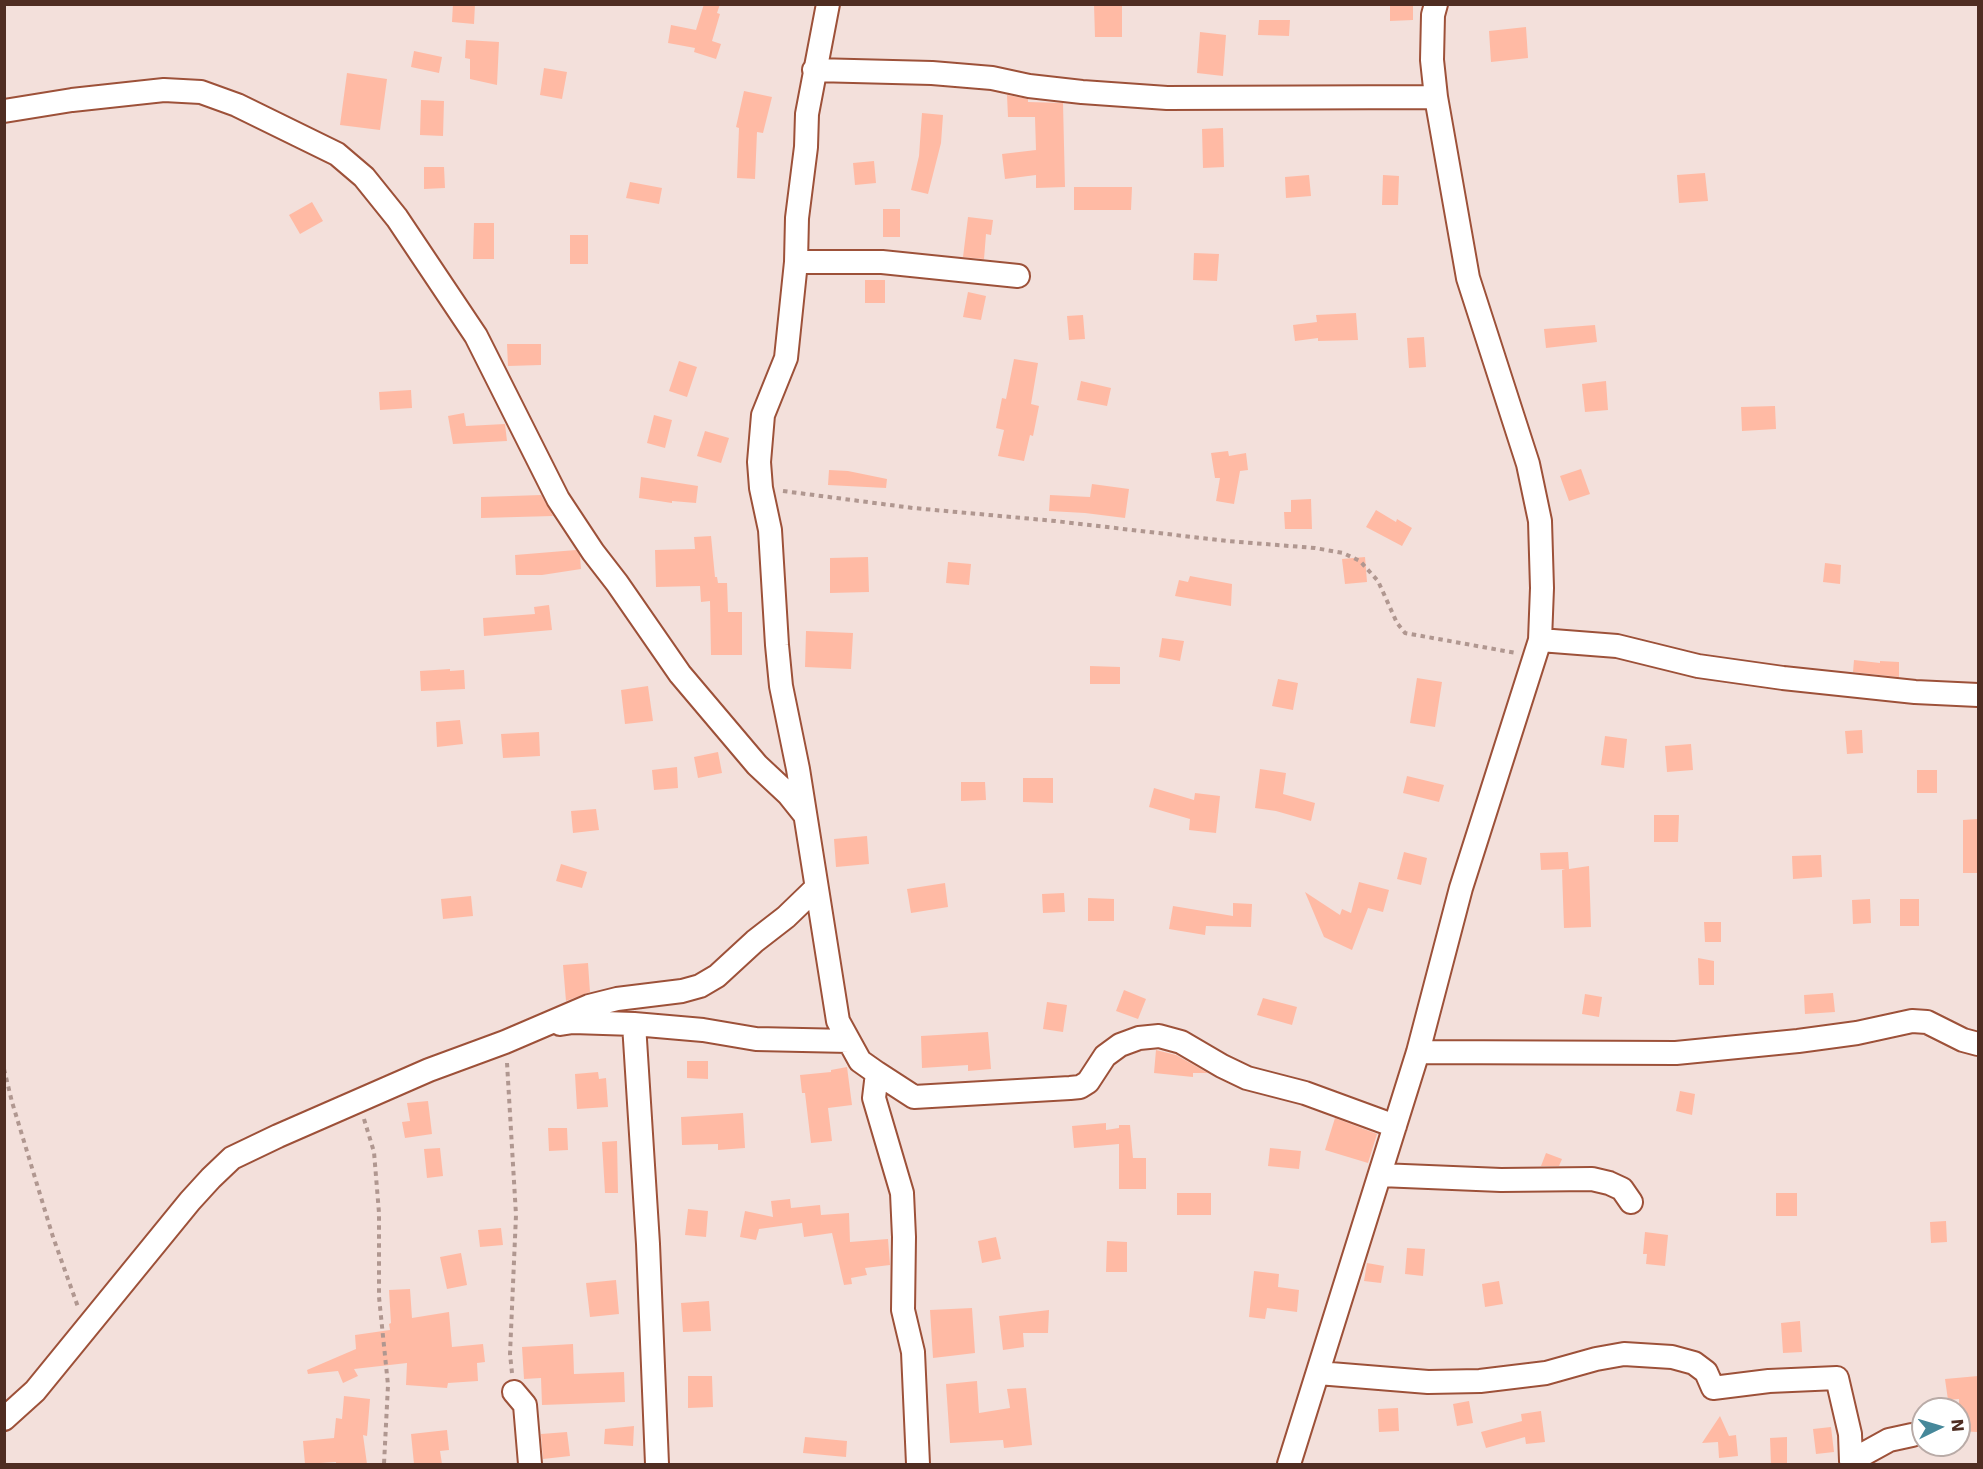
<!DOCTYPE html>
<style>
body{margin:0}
#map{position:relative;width:1983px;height:1469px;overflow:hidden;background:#f3e0db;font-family:"DejaVu Sans",sans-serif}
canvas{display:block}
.frame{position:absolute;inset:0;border:6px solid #4f2d22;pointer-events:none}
.north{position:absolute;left:1911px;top:1397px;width:60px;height:60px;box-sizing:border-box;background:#fff;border:2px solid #b9aba7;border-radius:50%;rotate:85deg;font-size:16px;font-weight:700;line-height:24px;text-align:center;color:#4f2d22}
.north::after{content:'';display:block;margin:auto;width:21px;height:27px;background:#46889a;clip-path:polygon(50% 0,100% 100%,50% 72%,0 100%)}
</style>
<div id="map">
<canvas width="1983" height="1469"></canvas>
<div class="frame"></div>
<div class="north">N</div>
</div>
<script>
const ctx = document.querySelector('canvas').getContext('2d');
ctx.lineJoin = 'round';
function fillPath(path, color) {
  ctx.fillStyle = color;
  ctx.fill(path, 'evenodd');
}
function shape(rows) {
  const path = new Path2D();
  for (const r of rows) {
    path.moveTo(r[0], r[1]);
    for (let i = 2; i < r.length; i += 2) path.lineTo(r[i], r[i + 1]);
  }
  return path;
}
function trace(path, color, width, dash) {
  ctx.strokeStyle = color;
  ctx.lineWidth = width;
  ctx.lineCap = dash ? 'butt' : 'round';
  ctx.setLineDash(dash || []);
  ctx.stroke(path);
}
fillPath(shape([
 [453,4,475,4,474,24,452,22],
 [704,4,720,4,717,13,720,14,712,41,721,44,716,59,694,52,695,48,668,43,671,25,696,30],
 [1094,4,1122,4,1122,37,1095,37],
 [1390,4,1413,4,1413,20,1390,21],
 [1259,20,1290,20,1289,36,1258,35],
 [1526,27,1528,58,1491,62,1489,31],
 [1200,32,1226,35,1223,76,1197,73],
 [466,40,499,42,497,85,470,79,470,59,465,58],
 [414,51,442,57,439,73,411,67],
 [544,68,567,72,562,99,540,95],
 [347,73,387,79,380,130,340,125],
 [744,91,772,97,763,133,757,132,755,179,737,178,739,128,736,127],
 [1007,95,1028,99,1028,102,1063,103,1065,187,1036,188,1036,175,1005,179,1002,154,1036,150,1035,117,1008,117],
 [421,100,444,101,443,136,420,135],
 [922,113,943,115,941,143,928,194,911,190,919,156],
 [1223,128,1224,167,1203,168,1202,129],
 [874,161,876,183,855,185,853,163],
 [424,167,444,167,445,188,424,189],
 [1705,173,1708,201,1679,203,1677,175],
 [1309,175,1311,196,1286,198,1285,177],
 [1383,175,1399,176,1398,205,1382,205],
 [630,182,662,188,659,204,626,198],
 [1074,187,1132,187,1131,210,1074,210],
 [312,202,323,221,300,234,289,215],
 [883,209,900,209,900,237,883,237],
 [968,217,993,220,991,235,986,234,984,259,963,257],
 [474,223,494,223,494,259,473,259],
 [570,235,588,235,588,264,570,264],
 [1194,253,1219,254,1217,281,1193,280],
 [865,280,885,280,885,303,865,303],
 [968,292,986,296,981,320,963,317],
 [1356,313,1358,340,1318,341,1318,338,1295,341,1293,325,1317,322,1316,315],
 [1083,315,1085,339,1069,340,1067,316],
 [1595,325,1597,342,1546,348,1544,329],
 [1424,337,1426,367,1409,368,1407,338],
 [507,344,541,344,541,365,508,366],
 [1014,359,1038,363,1031,404,1039,406,1033,436,1030,435,1024,461,998,456,1004,430,996,428,1002,398,1006,399],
 [679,361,697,367,687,397,669,391],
 [1081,381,1111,388,1107,406,1077,400],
 [1606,381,1608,410,1585,412,1582,384],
 [411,390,412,408,380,410,379,392],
 [1775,406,1776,429,1742,431,1741,407],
 [464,413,466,426,505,424,507,441,453,444,448,416],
 [654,415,672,420,665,448,647,443],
 [705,431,729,438,721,463,697,456],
 [1228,451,1229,456,1246,453,1248,470,1240,471,1234,504,1216,501,1220,478,1215,478,1211,453],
 [1581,469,1590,494,1569,501,1560,476],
 [829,470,848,471,887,479,886,488,828,485],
 [641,477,698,486,696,503,672,501,672,503,639,498],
 [1092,484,1129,489,1125,518,1085,513,1049,511,1050,495,1090,497],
 [541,495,553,516,481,518,481,497],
 [1311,499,1312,529,1285,529,1284,512,1291,512,1291,500],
 [1376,510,1396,522,1397,519,1412,528,1402,546,1366,527],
 [711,536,715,577,717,577,718,583,727,583,728,612,742,612,742,655,711,655,710,601,701,602,700,586,656,587,655,550,695,549,694,537],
 [576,550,580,556,581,569,542,575,516,575,515,555],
 [868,557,869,592,830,593,830,558],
 [1365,557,1367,582,1345,584,1342,559],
 [948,562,971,564,969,585,946,583],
 [1825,563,1841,565,1840,584,1823,582],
 [1190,576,1232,584,1231,606,1175,596,1179,580,1188,582],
 [549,605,552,630,484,636,483,618,535,614,534,607],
 [806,631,853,633,851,669,805,667],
 [1162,638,1184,641,1180,661,1159,657],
 [1854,660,1880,663,1880,661,1899,662,1899,677,1853,672],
 [1090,666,1120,667,1120,684,1090,684],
 [450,669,450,671,464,670,465,689,421,691,420,671],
 [1417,678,1442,682,1435,727,1410,723],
 [1278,679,1298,683,1293,710,1272,706],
 [648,686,653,721,625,724,621,690],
 [460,720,463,744,437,747,436,722],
 [1862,730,1863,753,1847,754,1845,731],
 [539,732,540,756,503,758,501,734],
 [1605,736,1627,739,1624,768,1601,765],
 [1691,744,1693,770,1667,772,1665,746],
 [718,752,722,773,698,778,694,757],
 [677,767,678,788,654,790,652,770],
 [1260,769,1286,773,1283,794,1315,803,1311,821,1276,811,1255,808],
 [1917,770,1937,770,1937,793,1917,793],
 [1407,776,1444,785,1439,802,1403,793],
 [1023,778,1053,778,1053,803,1023,802],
 [961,782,985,782,986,800,961,801],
 [1154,788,1194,800,1195,793,1220,796,1216,833,1189,830,1190,819,1149,807],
 [596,809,599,830,573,833,571,811],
 [1654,815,1679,815,1678,842,1654,842],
 [1978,819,1978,873,1963,873,1963,820],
 [867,836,869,864,836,867,834,839],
 [1404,852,1427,858,1421,885,1397,879],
 [1568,852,1569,869,1589,866,1591,927,1564,928,1562,870,1565,869,1541,870,1540,853],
 [1821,855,1822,877,1793,879,1792,856],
 [561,864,587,872,582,888,556,881],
 [1359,882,1389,890,1383,912,1368,908,1352,950,1324,937,1305,892,1340,915,1342,909,1351,913],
 [945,883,948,907,911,913,907,889],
 [1064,893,1065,912,1043,913,1042,894],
 [471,896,473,916,443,919,441,899],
 [1088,898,1114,899,1114,921,1088,921],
 [1870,899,1871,923,1853,924,1852,900],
 [1900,899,1919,899,1919,926,1900,926],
 [1233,903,1252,904,1251,927,1206,926,1205,935,1169,929,1173,906,1233,916],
 [1704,922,1721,922,1721,942,1705,942],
 [1698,958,1714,961,1714,985,1699,985],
 [588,963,590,992,566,1001,563,965],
 [1124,990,1146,999,1138,1019,1116,1011],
 [1833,993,1835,1012,1805,1014,1804,995],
 [1585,994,1602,997,1599,1017,1582,1014],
 [1263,998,1297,1007,1292,1025,1257,1015],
 [1047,1002,1067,1005,1063,1032,1043,1029],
 [988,1032,991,1069,968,1071,968,1065,922,1068,921,1036],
 [1156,1050,1176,1055,1208,1073,1193,1073,1193,1077,1154,1073],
 [687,1061,708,1061,708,1079,687,1078],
 [847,1067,852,1105,828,1108,832,1141,811,1143,805,1093,802,1093,800,1075,831,1072,831,1070],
 [598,1072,599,1079,606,1078,608,1107,577,1109,575,1074],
 [1680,1091,1695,1094,1692,1115,1676,1111],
 [428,1101,432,1134,405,1138,402,1122,410,1121,407,1103],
 [743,1113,745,1148,718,1150,718,1144,682,1145,681,1117],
 [1335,1118,1377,1134,1368,1163,1325,1150],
 [1106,1123,1106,1130,1119,1128,1119,1125,1130,1125,1133,1158,1146,1158,1146,1189,1119,1189,1119,1144,1074,1148,1072,1126],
 [548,1128,567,1128,568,1150,549,1151],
 [617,1141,618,1193,605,1193,602,1142],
 [440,1148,443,1176,427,1178,424,1149],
 [1270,1148,1301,1151,1299,1169,1268,1166],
 [1546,1153,1562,1159,1559,1166,1541,1166],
 [1177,1193,1211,1193,1211,1215,1177,1215],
 [1776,1193,1797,1193,1797,1216,1776,1216],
 [790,1199,791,1208,820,1205,821,1215,849,1213,850,1242,888,1239,890,1265,865,1268,867,1275,851,1278,852,1284,844,1285,832,1233,804,1237,802,1223,759,1229,756,1240,740,1237,745,1211,773,1217,771,1201],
 [688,1209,708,1211,706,1237,685,1235],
 [1946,1221,1947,1242,1931,1243,1930,1222],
 [501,1228,503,1245,480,1247,478,1230],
 [1645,1232,1668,1235,1665,1266,1646,1264,1647,1254,1643,1254],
 [996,1237,1001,1259,982,1263,978,1241],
 [1107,1241,1127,1242,1127,1272,1106,1272],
 [1407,1248,1425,1249,1423,1276,1405,1274],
 [461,1253,467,1285,447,1289,440,1257],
 [1367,1263,1384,1266,1381,1283,1364,1281],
 [1254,1271,1279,1274,1278,1287,1299,1290,1297,1312,1267,1308,1265,1319,1249,1317],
 [616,1280,619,1314,590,1317,586,1283],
 [1499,1281,1503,1304,1485,1307,1482,1284],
 [410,1289,412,1318,449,1312,452,1347,483,1344,485,1362,477,1363,478,1381,448,1383,447,1388,406,1385,407,1363,354,1369,358,1376,343,1383,338,1371,308,1374,307,1370,356,1349,355,1335,390,1330,389,1324,391,1323,389,1290],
 [709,1301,711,1331,683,1332,681,1303],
 [972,1308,975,1353,933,1358,930,1310],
 [1049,1310,1048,1333,1023,1333,1024,1347,1003,1350,999,1316],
 [1800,1321,1802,1352,1783,1353,1781,1323],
 [573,1344,574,1374,624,1372,625,1402,542,1405,541,1378,524,1379,522,1347],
 [688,1376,712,1376,713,1407,688,1408],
 [1978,1376,1977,1432,1959,1431,1959,1399,1948,1400,1945,1379],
 [977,1381,979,1413,1010,1408,1007,1389,1026,1388,1032,1445,1004,1448,1003,1440,950,1443,946,1384],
 [344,1396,370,1399,367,1436,363,1435,367,1464,336,1464,336,1462,305,1464,303,1441,334,1438,336,1418,342,1419],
 [1469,1401,1473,1423,1457,1426,1453,1404],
 [1398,1408,1399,1431,1379,1432,1378,1409],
 [1541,1411,1545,1442,1526,1444,1525,1437,1486,1448,1481,1432,1522,1421,1521,1414],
 [1720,1416,1729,1436,1736,1435,1738,1456,1719,1458,1718,1442,1702,1443],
 [634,1426,633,1446,604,1444,605,1429],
 [1831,1427,1834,1452,1816,1454,1813,1429],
 [447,1430,449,1450,440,1451,442,1464,414,1464,411,1434],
 [567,1432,570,1456,543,1459,541,1434],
 [805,1437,847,1441,846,1457,803,1453],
 [1787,1437,1787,1464,1771,1464,1770,1438]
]), '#ffbaa4');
const minor = shape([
 [828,4,807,114,806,147,797,218,796,262,786,358,763,415,759,462,761,488,770,530,777,645,781,686,798,769,838,1021,860,1061,877,1073,874,1098,902,1193,904,1237,903,1310,913,1352,918,1464],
 [814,70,932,73,992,78,1029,86,1082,92,1167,98,1436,97],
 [4,111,72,100,164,90,201,92,237,105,337,154,364,177,397,218,476,336,558,499,593,552,617,583,680,674,757,765,788,794,804,814],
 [796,262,882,262,1018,276],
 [1540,640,1617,646,1698,666,1783,678,1915,692,1978,695],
 [560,1024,573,1022,634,1024,703,1030,756,1039,849,1041],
 [634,1024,648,1244,657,1464],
 [1418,1052,1676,1053,1798,1041,1857,1033,1912,1021,1927,1022,1963,1040,1978,1044],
 [877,1073,914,1097,1070,1088,1080,1087,1088,1082,1105,1056,1120,1045,1139,1038,1159,1036,1181,1042,1222,1066,1247,1078,1305,1093,1395,1126],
 [1380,1175,1501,1180,1592,1179,1609,1183,1622,1189,1631,1202],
 [1318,1373,1428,1382,1480,1381,1546,1373,1596,1359,1624,1354,1672,1357,1694,1363,1706,1372,1713,1388,1769,1381,1837,1378,1850,1434,1851,1461],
 [514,1392,525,1405,530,1464],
 [4,1419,35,1391,190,1201,211,1178,232,1158,278,1136,429,1070,505,1042,589,1006,617,999,682,991,700,986,717,976,755,941,786,917,816,888],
 [1289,1464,1418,1052,1461,888,1540,640,1542,588,1540,521,1528,464,1468,278,1436,97,1432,60,1433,15,1436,4],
 [1853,1464,1851,1461,1889,1440,1912,1435]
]);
trace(minor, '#9d5139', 26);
trace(shape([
 [783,491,913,508,1055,521,1227,541,1315,548,1343,553,1360,561,1378,581,1397,623,1405,633,1516,653],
 [507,1063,516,1215,510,1354,512,1373],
 [4,1069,12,1102,53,1237,78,1307],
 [364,1119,374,1152,379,1213,379,1297,388,1385,384,1464]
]), '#b09790', 4, [4.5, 4.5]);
trace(minor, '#fff', 22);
</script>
